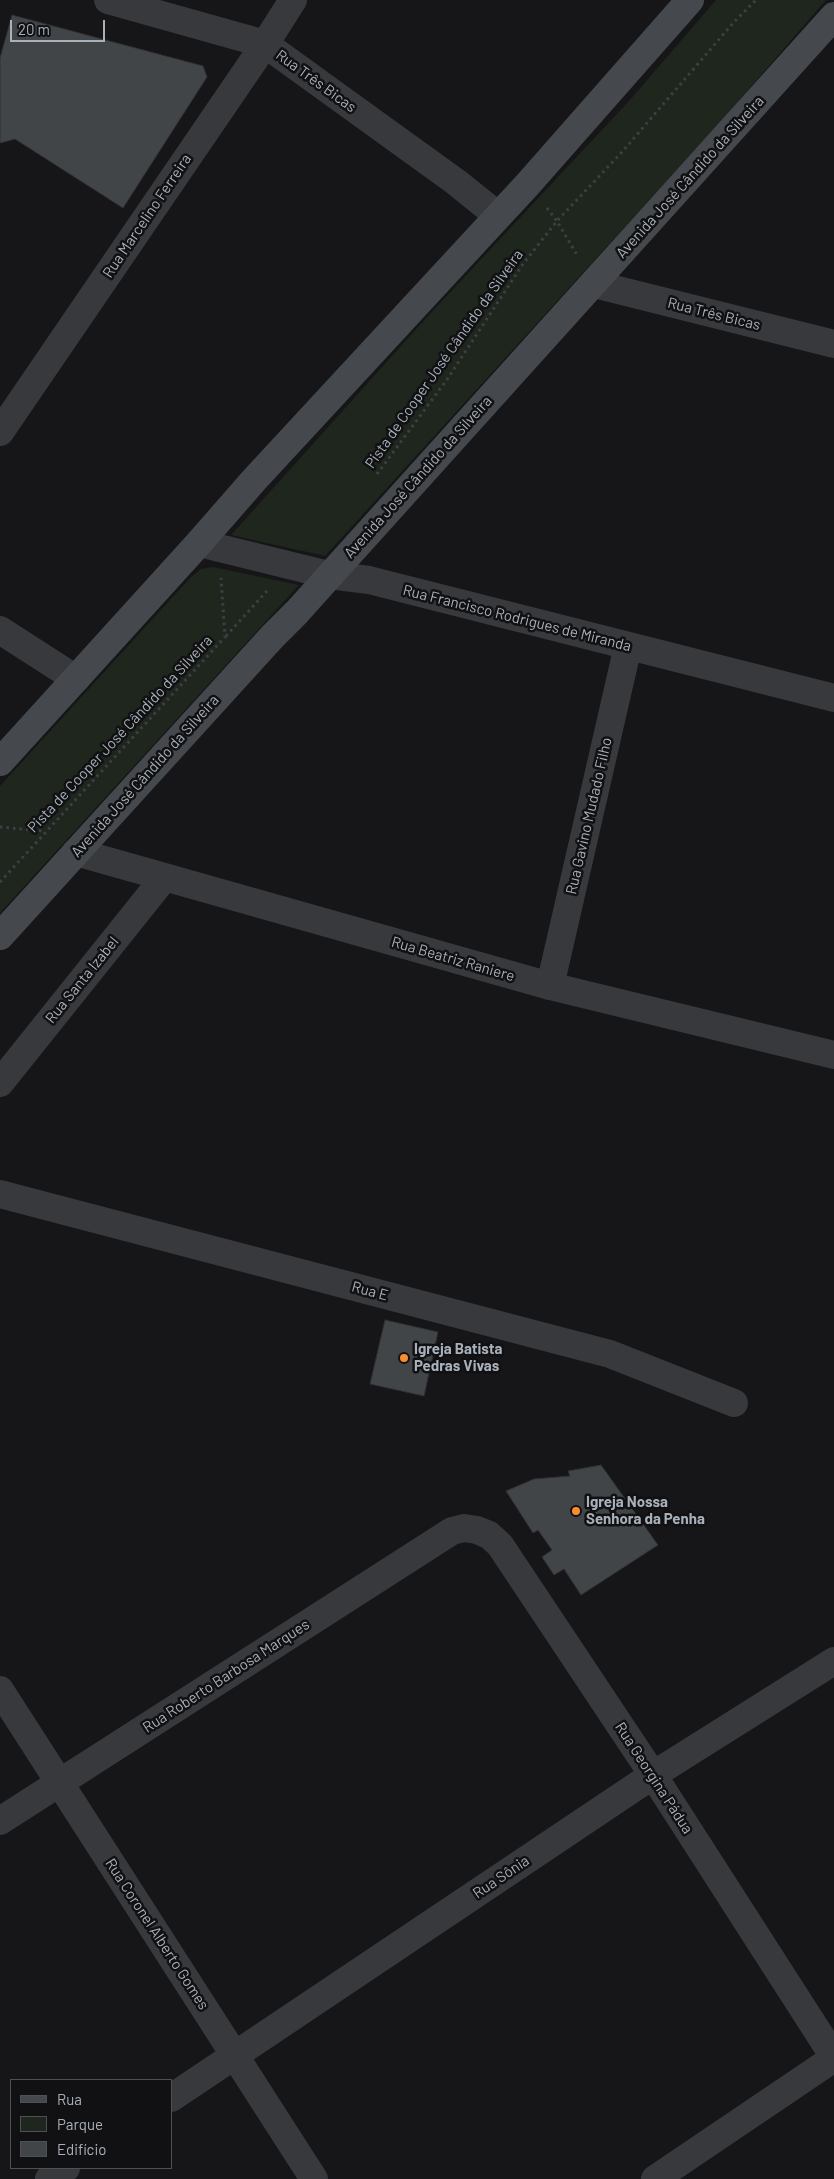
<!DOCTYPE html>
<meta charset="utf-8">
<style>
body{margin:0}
#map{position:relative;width:834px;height:2179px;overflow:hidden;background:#161618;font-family:Barlow,sans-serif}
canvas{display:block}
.legend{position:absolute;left:10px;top:2079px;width:162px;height:90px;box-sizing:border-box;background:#111113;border:1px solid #4d5155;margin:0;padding:6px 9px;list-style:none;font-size:15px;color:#a8b0b9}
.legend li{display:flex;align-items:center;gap:10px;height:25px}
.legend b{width:25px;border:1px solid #4d5155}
.scale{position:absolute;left:10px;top:20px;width:95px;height:22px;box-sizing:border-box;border:2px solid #a8b0b9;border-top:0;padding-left:6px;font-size:15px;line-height:18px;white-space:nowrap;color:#a8b0b9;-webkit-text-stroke:4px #111113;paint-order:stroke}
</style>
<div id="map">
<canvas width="834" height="2179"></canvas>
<ul class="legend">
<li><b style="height:6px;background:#45494d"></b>Rua</li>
<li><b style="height:14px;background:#1e261e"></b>Parque</li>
<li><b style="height:14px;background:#424548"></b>Edifício</li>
</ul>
<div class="scale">20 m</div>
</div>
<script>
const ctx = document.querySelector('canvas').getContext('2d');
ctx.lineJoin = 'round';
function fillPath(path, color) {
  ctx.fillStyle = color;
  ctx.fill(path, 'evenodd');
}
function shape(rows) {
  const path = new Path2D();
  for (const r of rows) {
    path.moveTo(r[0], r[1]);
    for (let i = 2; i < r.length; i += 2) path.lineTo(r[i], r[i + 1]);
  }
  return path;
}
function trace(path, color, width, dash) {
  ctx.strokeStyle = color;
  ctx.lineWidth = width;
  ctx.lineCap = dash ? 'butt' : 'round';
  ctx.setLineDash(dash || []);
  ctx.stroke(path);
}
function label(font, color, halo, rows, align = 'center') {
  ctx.font = font + ' Barlow,sans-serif';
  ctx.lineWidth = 5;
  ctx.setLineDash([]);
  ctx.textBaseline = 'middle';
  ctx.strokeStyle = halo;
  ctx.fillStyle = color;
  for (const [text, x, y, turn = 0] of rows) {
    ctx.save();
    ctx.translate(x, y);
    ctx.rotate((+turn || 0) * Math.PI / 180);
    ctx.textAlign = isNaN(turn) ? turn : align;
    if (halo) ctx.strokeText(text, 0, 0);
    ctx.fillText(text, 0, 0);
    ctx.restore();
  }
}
fillPath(shape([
 [716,0,826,0,723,119,325,556,231,535,428,316,629,101],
 [213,567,299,585,0,913,0,786,191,577,201,569]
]), '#1e261e');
const building = shape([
 [12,15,203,66,207,77,123,208,15,139,0,143,0,58,12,15],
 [385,1320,438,1332,424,1396,370,1384,385,1320],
 [601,1465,658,1545,581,1595,564,1569,554,1575,542,1557,552,1550,538,1530,533,1533,506,1491,534,1479,570,1476,568,1471,601,1465]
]);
fillPath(building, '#424548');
trace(building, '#303134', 1);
trace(shape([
 [547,208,557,221,577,255],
 [377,474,446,381,523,264,557,221,622,152,734,22,756,0],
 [226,636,267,591],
 [0,827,44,831],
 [0,882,225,637,221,578]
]), '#3d4044', 3, [2.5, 4]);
trace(shape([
 [108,0,265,44,456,182,497,215],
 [594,284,834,344],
 [0,630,76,679],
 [550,986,834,1055],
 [0,1083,164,878],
 [0,1194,610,1354,734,1403],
 [0,1690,314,2179],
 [0,1821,452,1531,464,1528,477,1530,489,1535,500,1545,653,1775,834,2057],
 [171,2098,653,1775,834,1661],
 [49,2179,66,2168],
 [655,2179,834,2058]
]), '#37393d', 28);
trace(shape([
 [0,432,265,44,293,0],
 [199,543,329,575,369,580,834,698],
 [76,852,550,986,628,646]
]), '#37393d', 28);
trace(shape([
 [0,762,199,543,254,480,528,184,690,0],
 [0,936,272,637,297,612,834,16]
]), '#45494d', 28);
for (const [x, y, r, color] of [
 [404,1358,5,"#f98e2d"],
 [576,1511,5,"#f98e2d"]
]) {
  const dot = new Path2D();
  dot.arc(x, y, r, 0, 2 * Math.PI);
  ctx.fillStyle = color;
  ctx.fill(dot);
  trace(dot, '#111113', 2);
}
label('15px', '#a8b0b9', '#111113', [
 ["Rua Três Bicas",316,81,36],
 ["Avenida José Cândido da Silveira",690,177,-48],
 ["Rua Marcelino Ferreira",147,216,-56],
 ["Rua Três Bicas",714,314,14],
 ["Pista de Cooper José Cândido da Silveira",444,359,-55],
 ["Avenida José Cândido da Silveira",418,477,-48],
 ["Rua Francisco Rodrigues de Miranda",517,618,14],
 ["Pista de Cooper José Cândido da Silveira",120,734,-47],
 ["Avenida José Cândido da Silveira",145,776,-48],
 ["Rua Gavino Mudado Filho",589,816,-77],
 ["Rua Beatriz Raniere",453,959,16],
 ["Rua Santa Izabel",82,980,-51],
 ["Rua E",370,1291,15],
 ["Rua Roberto Barbosa Marques",226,1676,-33],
 ["Rua Georgina Pádua",654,1778,57],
 ["Rua Sônia",501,1877,-34],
 ["Rua Coronel Alberto Gomes",157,1934,57]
]);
label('bold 15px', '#a8b0b9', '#111113', [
 ["Igreja Batista",414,1349],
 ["Pedras Vivas",414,1366],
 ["Igreja Nossa",586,1502],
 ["Senhora da Penha",586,1519]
], 'left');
</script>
